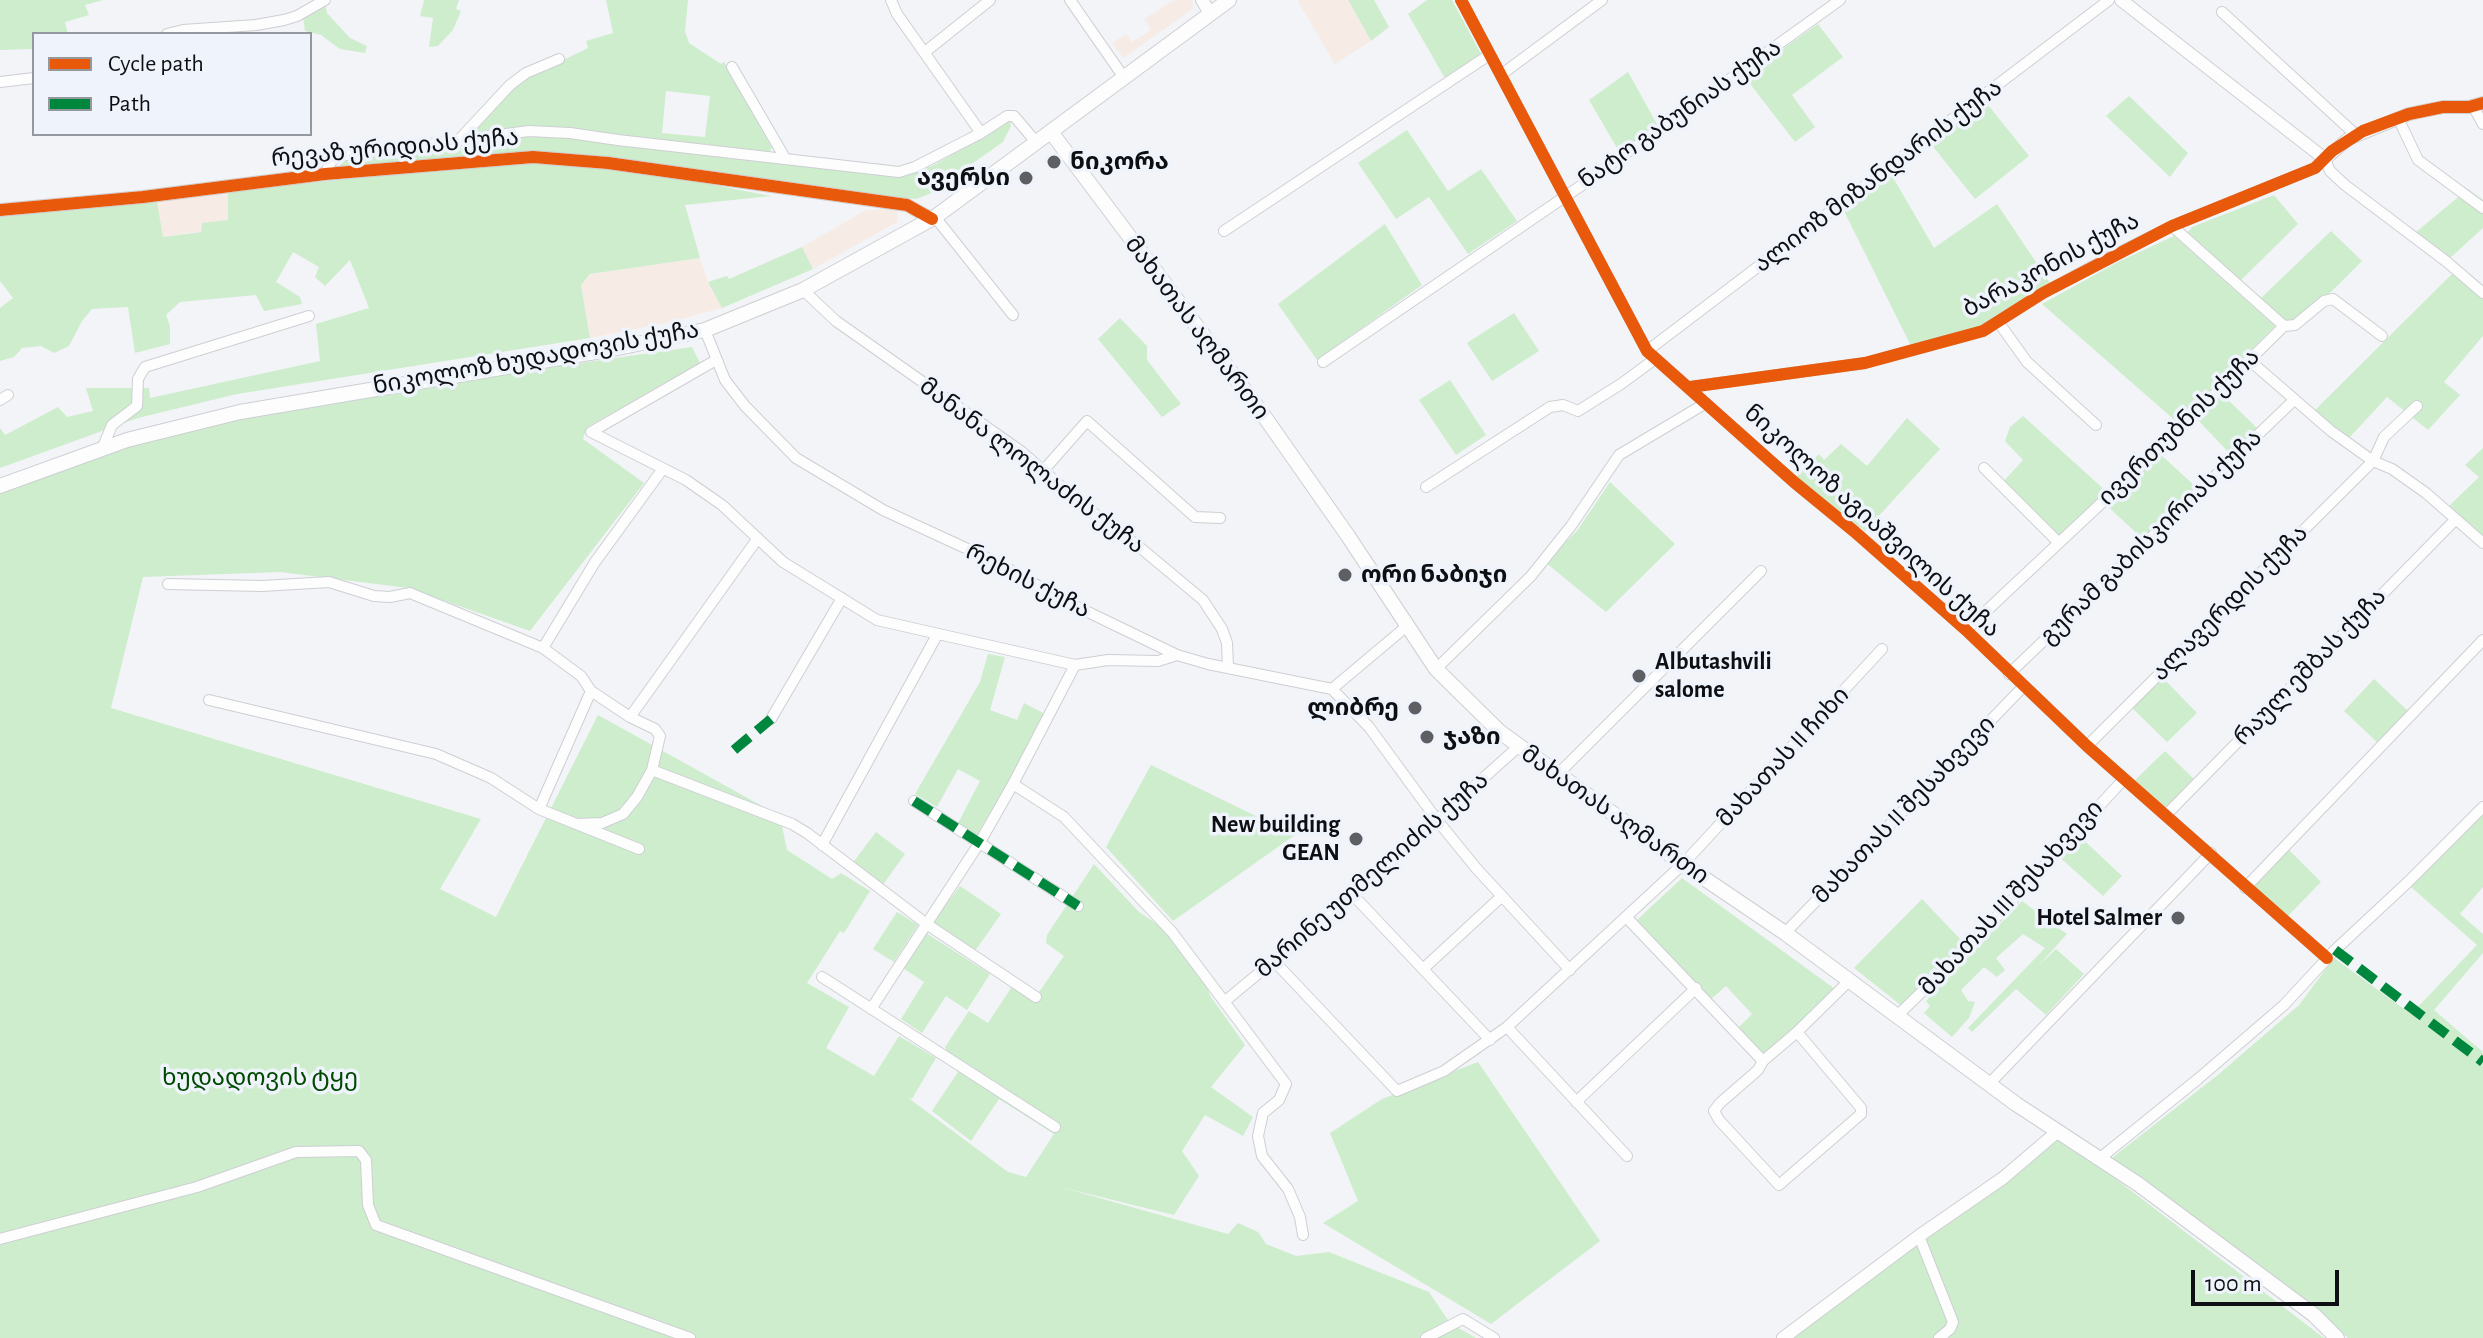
<!DOCTYPE html>
<meta charset="utf-8">
<style>
body{margin:0}
#map{position:relative;width:2483px;height:1338px;overflow:hidden;background:#f2f4f8;font-family:"Alegreya Sans",sans-serif}
canvas{display:block}
.legend{position:absolute;left:32px;top:32px;width:280px;height:104px;box-sizing:border-box;background:#eff3fb;border:2px solid #95989e;margin:0;padding:10px 14px;list-style:none;font-size:24px;color:#0e0f12}
.legend li{display:flex;align-items:center;gap:16px;height:40px}
.legend b{width:40px;border:2px solid #95989e}
.scale{position:absolute;left:2191px;top:1270px;width:148px;height:36px;box-sizing:border-box;border:4px solid #0e0f12;border-top:0;padding-left:10px;font-size:24px;line-height:28px;white-space:nowrap;color:#0e0f12;-webkit-text-stroke:6px #eff3fb;paint-order:stroke}
</style>
<div id="map">
<canvas width="2483" height="1338"></canvas>
<ul class="legend">
<li><b style="height:10px;background:#e8590c"></b>Cycle path</li>
<li><b style="height:10px;background:#00873e"></b>Path</li>
</ul>
<div class="scale">100 m</div>
</div>
<script>
const ctx = document.querySelector('canvas').getContext('2d');
ctx.lineJoin = 'round';
function fillPath(path, color) {
  ctx.fillStyle = color;
  ctx.fill(path, 'evenodd');
}
function shape(rows) {
  const path = new Path2D();
  for (const r of rows) {
    path.moveTo(r[0], r[1]);
    for (let i = 2; i < r.length; i += 2) path.lineTo(r[i], r[i + 1]);
  }
  return path;
}
function trace(path, color, width, dash) {
  ctx.strokeStyle = color;
  ctx.lineWidth = width;
  ctx.lineCap = dash ? 'butt' : 'round';
  ctx.setLineDash(dash || []);
  ctx.stroke(path);
}
function label(font, color, halo, rows, align = 'center') {
  ctx.font = font + ' "Alegreya Sans","Noto Sans Georgian",sans-serif';
  ctx.lineWidth = 7;
  ctx.setLineDash([]);
  ctx.textBaseline = 'middle';
  ctx.strokeStyle = halo;
  ctx.fillStyle = color;
  for (const [text, x, y, turn = 0] of rows) {
    ctx.save();
    ctx.translate(x, y);
    ctx.rotate((+turn || 0) * Math.PI / 180);
    ctx.textAlign = isNaN(turn) ? turn : align;
    if (halo) ctx.strokeText(text, 0, 0);
    ctx.fillText(text, 0, 0);
    ctx.restore();
  }
}
fillPath(shape([
 [1174,0,1192,0,1193,9,1123,58,1112,43,1126,34,1132,42,1151,30,1144,19],
 [1297,0,1348,0,1371,41,1335,64],
 [228,191,228,220,202,223,201,231,162,237,157,202],
 [891,209,898,212,897,222,813,269,802,247,866,210],
 [700,258,708,282,722,308,667,323,590,338,581,285,591,274]
]), '#f6ece5');
fillPath(shape([
 [0,0,103,0,85,5,89,15,65,22,68,34,34,34,34,72,32,49,0,50],
 [424,0,459,0,456,9,461,11,453,30,438,46,429,47,433,18,420,16],
 [606,0,688,0,685,31,689,43,721,64,724,62,772,148,769,152,565,131,466,135,508,90,528,77,588,48,586,41,613,33],
 [666,91,710,96,705,137,662,133],
 [1348,0,1374,0,1389,27,1371,41],
 [1427,0,1452,0,1481,54,1446,80,1408,14],
 [325,4,327,13,350,38,367,46,365,53,340,49,321,35,305,31,303,17],
 [1818,24,1843,57,1792,95,1815,127,1795,142,1744,76],
 [1628,72,1658,126,1620,153,1589,100],
 [2129,96,2188,153,2170,177,2106,116],
 [1984,100,2029,156,1975,199,1931,144],
 [1010,121,1011,126,1003,142,929,194,916,199,855,194,533,153,337,168,346,160,537,134,898,176,932,166],
 [1407,130,1448,191,1481,169,1517,221,1468,254,1429,197,1396,219,1358,163],
 [526,161,657,174,771,196,685,205,700,258,590,274,581,285,590,338,237,394,138,418,0,468,0,428,5,435,58,407,67,417,93,411,86,388,149,388,150,398,320,361,316,324,369,308,350,260,325,286,315,277,319,267,293,252,276,282,300,297,302,304,264,311,256,295,180,302,166,315,170,326,170,344,135,353,128,307,92,309,82,321,69,346,54,353,41,346,22,348,14,357,0,361,0,308,13,298,0,281,0,216,157,202,163,237,201,232,202,223,228,220,228,191],
 [1891,174,1934,248,1997,204,2050,283,2015,310,1985,328,1912,348,1843,209],
 [2468,189,2483,200,2483,228,2449,259,2416,232],
 [2274,195,2298,224,2241,280,2189,237,2188,232,2192,227],
 [1385,224,1422,285,1317,360,1278,304],
 [2331,231,2362,261,2295,328,2260,299],
 [2174,236,2275,326,2178,423,2042,304,2118,262],
 [802,247,813,269,722,308,708,282,727,276,729,279],
 [2453,273,2483,296,2483,336,2444,382,2460,395,2428,430,2387,397,2349,438,2313,412],
 [1514,313,1539,351,1492,381,1467,343],
 [1120,318,1147,346,1147,360,1181,404,1162,417,1098,339],
 [692,347,700,363,587,427,583,439,644,483,530,631,408,588,280,572,143,577,111,708,481,819,440,889,496,917,598,715,780,816,787,850,832,879,841,873,870,891,844,933,840,931,807,983,849,1007,826,1048,874,1076,899,1036,936,1058,912,1099,907,1097,1008,1172,1026,1177,1054,1134,999,1099,971,1141,932,1111,958,1072,945,1047,969,1011,988,1023,1011,988,1039,992,1064,956,1046,943,1047,935,1094,864,1139,912,1172,934,1200,971,1211,997,1245,1045,1211,1087,1253,1117,1243,1136,1205,1115,1182,1151,1199,1176,1174,1215,1060,1187,1228,1234,1238,1223,1258,1232,1266,1244,1296,1256,1329,1252,1429,1292,1450,1323,1476,1338,0,1338,0,488,222,414],
 [1450,380,1486,435,1456,455,1419,400],
 [2221,393,2258,429,2232,456,2196,418],
 [2023,416,2107,492,2058,537,2003,482,2023,460,2005,441,2010,427],
 [1907,418,1940,449,1865,531,1794,479,1819,454,1824,460,1841,444,1867,466],
 [2483,448,2483,537,2449,506,2479,477,2465,465],
 [2160,454,2197,488,2144,540,2104,503],
 [1610,482,1675,544,1606,612,1545,562,1577,531],
 [988,654,1005,657,990,710,1017,720,1024,703,1047,715,974,840,955,829,980,781,958,769,937,807,915,794,980,682],
 [2161,676,2197,713,2167,742,2130,706],
 [2374,679,2408,711,2378,743,2344,711],
 [2165,751,2195,780,2165,811,2132,783],
 [1151,765,1295,835,1173,921,1106,847],
 [2483,815,2483,887,2460,914,2483,934,2483,953,2434,1010,2483,1052,2483,1338,2348,1338,2323,1314,2108,1161,2219,1074,2299,1005,2334,958,2411,1014,2477,945,2411,887],
 [876,832,905,854,882,886,852,864],
 [2075,832,2122,876,2103,896,2056,854],
 [2287,848,2321,882,2286,918,2252,886],
 [1682,878,1835,989,1829,998,1765,1055,1737,1029,1752,1014,1726,986,1710,1000,1637,920],
 [960,886,1001,914,975,951,932,923],
 [1922,899,1964,943,1903,1007,1854,968],
 [2022,901,2067,934,2039,965,2056,949,2084,974,2046,1015,2016,989,1972,1032,1968,1028,2045,948,2023,934,1996,958,2005,970,1997,977,1984,967,1961,990,1968,1001,1975,1002,1969,1018,1952,1037,1924,1013,1930,1006,1926,1001],
 [897,912,918,925,894,962,873,949],
 [926,933,990,974,967,1010,946,996,922,1033,901,1019,924,982,903,968],
 [1478,1062,1600,1241,1491,1324,1323,1223,1358,1201,1330,1133,1382,1099],
 [2053,1131,2324,1338,1781,1338]
]), '#ceedcd');
const minor = shape([
 [891,0,897,14,981,133,1007,116,1014,116,1036,142],
 [1070,0,1125,79],
 [1461,0,1647,351,1794,482,1855,532,1966,630,2087,746,2327,958],
 [2222,12,2356,135],
 [167,34,183,30,256,25,284,20,297,16,325,0],
 [925,52,990,0],
 [732,67,785,158],
 [1502,74,1602,0],
 [0,82,34,78],
 [2473,106,2483,124],
 [2398,118,2418,160,2483,208],
 [457,142,510,85,526,73,559,59],
 [325,174,331,162,338,156,529,131,570,133,618,140,899,172,915,167,981,133],
 [935,217,1013,315],
 [1224,231,1489,55],
 [803,290,836,321,1022,452,1080,503,1137,545,1203,600,1222,629,1227,643,1228,666],
 [1999,323,2027,362,2096,425],
 [2284,326,2295,325,2324,301,2333,299,2382,336],
 [705,330,725,380,745,406,796,458,883,510,998,563,1063,600,1177,655,1208,664,1332,689,1407,626],
 [1647,351,2109,0],
 [716,360,591,432,686,480,722,505,783,562,877,620,1075,665,1108,660,1158,661,1177,655],
 [2249,360,2331,431,2373,461,2392,469,2426,493,2483,543],
 [1323,362,1585,183,1840,0],
 [1690,387,1865,363,1983,331,2043,293,2110,257,2172,226,2315,168,2325,159,2330,171,2345,185,2447,262,2483,293],
 [0,400,8,395],
 [102,449,112,425,137,406,138,379,145,367,309,316],
 [1984,468,2058,542],
 [1042,472,1087,421,1195,517,1220,518],
 [1426,487,1550,407,1563,405,1578,411,1621,384,1655,359],
 [168,584,262,586,329,582,374,596,390,597,410,593,543,648,581,676,591,691,630,717,655,729,660,736,652,770,637,797,623,814,602,823,576,824],
 [1966,630,2158,450,2284,326,2172,226],
 [543,648,595,562,662,470],
 [1075,665,1013,784,1064,817,1172,932,1286,1084,1279,1100,1263,1113,1258,1136,1262,1156,1288,1189,1300,1217,1303,1235],
 [1436,669,1531,576,1571,526,1619,455,1706,403],
 [2009,674,2293,401],
 [1332,689,1369,727,1437,820,1476,868,1570,970],
 [209,700,436,754,491,778,539,809,639,849],
 [630,717,758,538],
 [771,719,842,598],
 [2087,746,2373,461,2384,437,2417,406],
 [652,770,792,824,807,833,928,925,1036,997],
 [1558,774,1761,571],
 [914,801,1078,906],
 [539,809,591,691],
 [2166,815,2455,520],
 [822,845,937,635],
 [2245,888,2483,640],
 [1353,895,1490,1040],
 [1627,918,1763,1061],
 [1785,933,2023,687],
 [1274,961,1397,1091,1444,1071,1507,1027,1683,864,1882,649],
 [1423,969,1502,896],
 [822,977,1055,1127],
 [1224,1002,1353,895,1518,747],
 [871,1009,980,842,1013,784],
 [1897,1016,1979,936,2124,779],
 [1507,1027,1627,1156],
 [1797,1032,1763,1061,1758,1070,1720,1103,1714,1111,1719,1120,1779,1185,1861,1114,1861,1108,1797,1032,1850,980],
 [1989,1084,2211,853],
 [1576,1102,1696,988],
 [2099,1159,2198,1079,2284,1005,2335,950,2408,882,2483,807],
 [1919,1236,1953,1322,1950,1329,1939,1338],
 [0,1239,197,1187,296,1152,359,1151,366,1160,368,1205,376,1225,690,1338],
 [1426,1338,1463,1319,1494,1338]
]);
const tertiary = shape([
 [1202,0,1210,13],
 [2121,0,2325,159,2348,139,2409,114,2443,107,2469,107,2483,103],
 [0,210,143,197,325,174,533,157,608,163,907,205,932,219],
 [1783,1338,1919,1236,2003,1178,2057,1132]
]);
const secondary = shape([
 [1051,132,1264,416,1348,536,1436,669,1500,732,1683,864,1785,933,2016,1104,2138,1184,2314,1315,2337,1338],
 [0,486,127,440,240,412,613,349,705,330,803,290,935,217,1229,0]
]);
trace(minor, '#cdcfd2', 12);
trace(tertiary, '#cdcfd2', 14);
trace(secondary, '#cdcfd2', 16);
trace(minor, '#fdfdfe', 10);
trace(tertiary, '#fdfdfe', 12);
trace(secondary, '#fdfdfe', 14);
trace(shape([
 [734,750,771,719],
 [914,801,1078,906],
 [2335,950,2483,1062]
]), '#00873e', 10, [20, 10]);
trace(shape([
 [1461,0,1647,351,1794,482,1855,532,1966,630,2087,746,2327,958],
 [0,210,143,197,325,174,533,157,608,163,907,205,932,219],
 [1690,387,1865,363,1983,331,2043,293,2172,226,2315,168,2332,151,2363,131,2409,114,2443,107,2469,107,2483,103]
]), '#e8590c', 12);
for (const [x, y, r, color] of [
 [1054,162,8,"#5e5f62"],
 [1026,178,8,"#5e5f62"],
 [1345,575,8,"#5e5f62"],
 [1639,676,8,"#5e5f62"],
 [1415,708,8,"#5e5f62"],
 [1427,737,8,"#5e5f62"],
 [1356,839,8,"#5e5f62"],
 [2178,918,8,"#5e5f62"]
]) {
  const dot = new Path2D();
  dot.arc(x, y, r, 0, 2 * Math.PI);
  ctx.fillStyle = color;
  ctx.fill(dot);
  trace(dot, '#eff3fb', 3);
}
label('24px', '#0e0f12', '#eff3fb', [
 ["ნატო გაბუნიას ქუჩა",1680,114,-35],
 ["რევაზ ურიდიას ქუჩა",395,148,-5],
 ["ალიოზ მიზანდარის ქუჩა",1878,176,-37],
 ["ბარაკონის ქუჩა",2051,265,-28],
 ["მახათას აღმართი",1197,328,53],
 ["ნიკოლოზ ხუდადოვის ქუჩა",536,358,-10],
 ["ივერთუბნის ქუჩა",2179,427,-44],
 ["მანანა ლოლაძის ქუჩა",1032,466,37],
 ["ნიკოლოზ აგიაშვილის ქუჩა",1872,521,42],
 ["გურამ გაბისკირიას ქუჩა",2151,537,-44],
 ["რეხის ქუჩა",1028,581,27],
 ["ალავერდის ქუჩა",2230,603,-45],
 ["რაულ ეშბას ქუჩა",2310,667,-46],
 ["მახათას II ჩიხი",1783,757,-47],
 ["მახათას II შესახვევი",1904,810,-46],
 ["მახათას აღმართი",1615,815,35],
 ["მარინე უთმელიძის ქუჩა",1372,875,-41],
 ["მახათას III შესახვევი",2011,898,-47]
]);
label('bold 24px', '#0e0f12', '#eff3fb', [
 ["ნიკორა",1070,162],
 ["ავერსი",1010,178,"right"],
 ["ორი ნაბიჯი",1361,575],
 ["Albutashvili",1655,662],
 ["salome",1655,690],
 ["ლიბრე",1399,708,"right"],
 ["ჯაზი",1443,737],
 ["New building",1340,825,"right"],
 ["GEAN",1340,853,"right"],
 ["Hotel Salmer",2162,918,"right"]
], 'left');
label('24px', '#004900', '#eff3fb', [
 ["ხუდადოვის ტყე",260,1078]
]);
</script>
